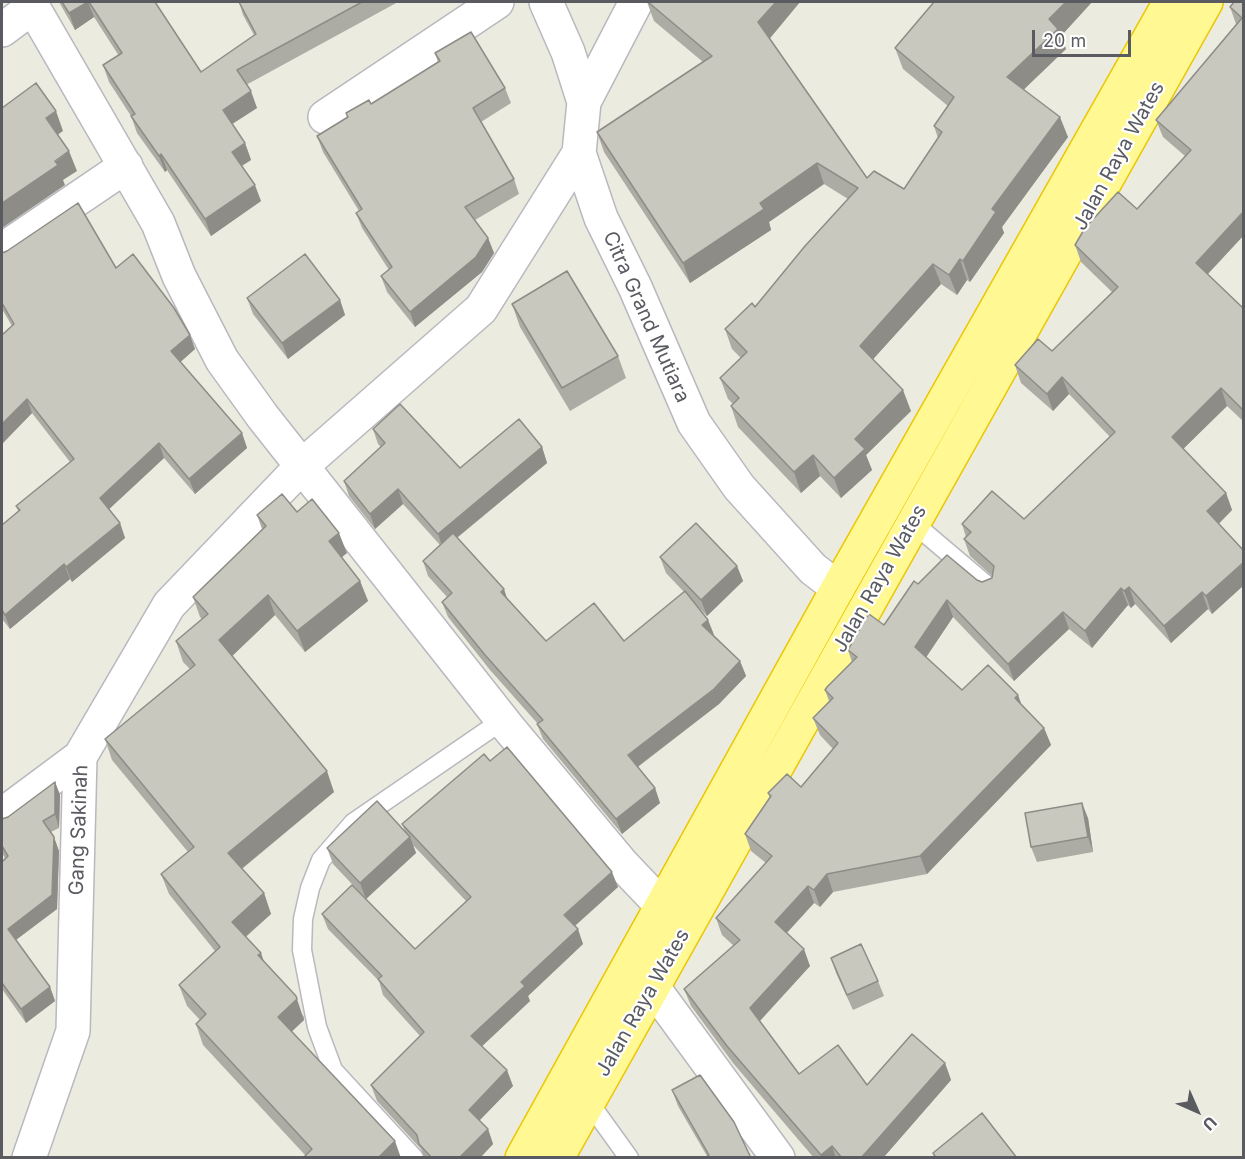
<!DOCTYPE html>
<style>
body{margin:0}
#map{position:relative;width:1245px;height:1159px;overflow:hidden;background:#ecebe0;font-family:Inter,sans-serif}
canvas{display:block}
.frame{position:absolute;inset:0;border:3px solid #595b61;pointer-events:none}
.north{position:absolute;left:1167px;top:1081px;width:60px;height:60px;-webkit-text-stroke:4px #fff;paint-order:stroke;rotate:135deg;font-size:16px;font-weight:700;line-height:24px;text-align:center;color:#595b61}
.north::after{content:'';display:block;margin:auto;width:21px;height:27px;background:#595b61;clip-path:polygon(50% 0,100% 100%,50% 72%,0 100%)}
.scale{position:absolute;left:1032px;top:30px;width:99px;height:27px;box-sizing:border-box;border:3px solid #595b61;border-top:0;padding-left:8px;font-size:18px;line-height:21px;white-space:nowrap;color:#595b61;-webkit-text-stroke:4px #fff;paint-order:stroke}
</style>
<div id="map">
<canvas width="1245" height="1159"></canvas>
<div class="frame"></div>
<div class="north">U</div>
<div class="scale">20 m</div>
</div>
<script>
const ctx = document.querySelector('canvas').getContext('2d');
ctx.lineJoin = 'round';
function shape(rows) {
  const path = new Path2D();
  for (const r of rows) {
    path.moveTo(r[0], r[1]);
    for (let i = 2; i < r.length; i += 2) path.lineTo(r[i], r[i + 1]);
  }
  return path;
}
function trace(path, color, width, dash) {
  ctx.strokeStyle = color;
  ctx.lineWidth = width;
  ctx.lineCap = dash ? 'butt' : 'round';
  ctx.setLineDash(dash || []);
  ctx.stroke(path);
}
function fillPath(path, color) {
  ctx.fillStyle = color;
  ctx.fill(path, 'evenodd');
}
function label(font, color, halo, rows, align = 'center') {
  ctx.font = font + ' Inter,sans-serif';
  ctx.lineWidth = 4.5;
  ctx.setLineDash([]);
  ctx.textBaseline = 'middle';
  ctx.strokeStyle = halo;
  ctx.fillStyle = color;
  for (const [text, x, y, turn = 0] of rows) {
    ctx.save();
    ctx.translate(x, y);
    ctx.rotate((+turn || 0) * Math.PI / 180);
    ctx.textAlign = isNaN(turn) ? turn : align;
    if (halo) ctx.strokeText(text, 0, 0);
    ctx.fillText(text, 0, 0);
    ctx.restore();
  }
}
const service = shape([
 [912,522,990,588],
 [588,1101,629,1158],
 [414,1158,333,1070,317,1027,302,950,303,919,310,888,321,860,353,823,503,720]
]);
const minor = shape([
 [30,2,158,223,179,276,222,360,263,417,507,726,623,865,663,907],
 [546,2,568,52,584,102,579,153,601,218,635,287,694,423,739,487,813,569,838,588],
 [2,30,33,7],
 [584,102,636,2],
 [325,117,497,2],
 [2,250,126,166],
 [2,815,80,757],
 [652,986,778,1158],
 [29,1158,73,1031,80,757,169,605,303,465,481,309,579,153]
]);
const trunk = shape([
 [522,1158,838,588,1170,2],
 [557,1158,1206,2]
]);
trace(service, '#b8b9bf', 21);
trace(minor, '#b8b9bf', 36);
trace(trunk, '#ecc700', 36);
trace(service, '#fff', 18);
trace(minor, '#fff', 33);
trace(trunk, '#fff893', 33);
fillPath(shape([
 [59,2,155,2,201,72,254,35,243,15,239,2,398,2,246,85,257,108,232,124,245,143,251,160,242,166,261,201,211,236,167,170,165,172,137,133,131,116,109,82,103,65,119,56,94,17,75,30],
 [647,2,800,2,770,38,867,178,904,189,938,138,934,126,948,106,903,69,895,48,934,2,1092,2,1061,36,1066,49,1024,89,1068,137,1002,227,1004,233,970,282,967,280,957,295,941,284,873,359,911,411,866,455,872,470,841,498,820,476,801,493,738,427,731,406,733,404,728,399,720,378,741,358,732,349,725,329,755,307,848,199,824,184,769,222,771,230,690,283,604,152,597,132,703,62,654,21],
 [1244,2,1244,235,1208,274,1244,309,1244,422,1227,406,1183,449,1226,493,1232,510,1219,524,1244,551,1244,585,1212,614,1208,609,1171,643,1135,604,1131,608,1128,605,1092,648,1069,629,1014,681,953,617,926,657,962,690,1018,695,1022,706,1044,728,1051,745,927,874,833,892,820,907,814,903,787,933,810,966,760,1021,799,1074,867,1085,945,1063,951,1080,883,1158,814,1158,733,1063,691,1006,684,989,734,946,722,935,716,918,766,863,751,851,745,834,770,798,768,793,801,787,833,749,820,735,813,718,829,701,825,690,852,662,848,650,884,625,918,584,977,580,982,582,992,578,992,576,970,556,964,539,966,537,962,524,1024,519,1110,437,1069,394,1053,411,1021,383,1015,365,1052,351,1112,292,1081,262,1075,245,1137,209,1185,156,1163,137,1156,120,1236,24,1230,7],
 [435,53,505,88,511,103,481,122,514,179,519,194,475,220,488,238,494,253,482,272,415,327,387,292,381,276,389,270,362,228,356,213,359,211,323,152,317,136,347,118,346,113,371,104,438,62],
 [2,253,116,268,195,349,180,362,242,433,247,448,195,494,164,458,109,509,120,523,125,538,72,582,70,579,10,629,2,619,2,525,18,511,16,506,70,462,32,413,2,444,2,335,12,326,2,309],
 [247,298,340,300,345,315,288,359,253,314],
 [512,304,618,356,626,378,570,411,520,327],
 [373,429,460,468,542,447,547,463,457,538,507,599,546,641,624,641,684,592,666,573,660,557,737,566,743,581,707,616,693,602,708,620,714,635,740,661,746,676,719,704,638,767,655,788,660,803,622,834,543,739,537,724,538,724,490,670,448,617,442,602,447,597,428,576,423,561,440,545,403,504,375,529,349,496,344,481,381,447,378,444],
 [297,512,347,553,341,557,360,581,368,601,305,652,275,615,232,656,334,792,242,869,264,893,271,914,246,937,304,1017,304,1020,291,1032,395,1141,305,1155,203,1045,196,1024,200,1020,187,1006,179,985,215,951,169,894,161,874,188,852,112,760,105,739,190,669,183,662,176,641,202,619,200,617,193,597,262,529,257,515],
 [490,761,618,887,575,926,583,944,528,996,530,1001,482,1046,513,1086,479,1121,488,1129,493,1144,480,1158,424,1158,421,1149,377,1101,371,1085,420,1036,383,995,379,981,328,929,322,914,415,949,466,901,413,845,416,853,366,899,333,864,327,848,405,831,402,824],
 [55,782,60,795,59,828,51,832,59,851,57,909,16,940,50,987,55,1001,26,1023,2,989,2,862,5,858,2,853,2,819,8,817],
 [1088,818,1093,852,1037,862,1031,847],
 [831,958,878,981,884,996,853,1010,836,973],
 [672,1090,751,1158,707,1156,678,1106]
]), '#adaca4');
fillPath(shape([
 [88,2,94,17,75,30,69,13],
 [776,2,800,2,766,43,758,22],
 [1066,2,1092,2,1061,36,1066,49,1015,98,1007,77,1049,19],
 [251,91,257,108,229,126,223,110],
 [56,111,63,131,53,138,46,118],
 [1060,117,1068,137,1002,227,1004,233,970,282,963,261,992,209],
 [245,143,251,160,238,168,232,152],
 [69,151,77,171,63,180,65,185,2,228,2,203],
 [161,154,167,170,165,172,159,156],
 [817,163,824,184,769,222,771,230,690,283,683,263,760,203],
 [255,185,261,201,211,236,205,219],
 [1244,211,1244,235,1202,280,1196,263],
 [488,238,494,253,482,272,415,327,410,312],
 [960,259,967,280,957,295,949,275],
 [933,264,941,284,867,366,860,346],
 [340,300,345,315,288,359,282,343],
 [190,335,195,349,176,366,171,351],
 [1062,377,1069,394,1053,411,1047,394],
 [1221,388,1227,406,1178,454,1172,437],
 [903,390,911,411,866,455,872,470,841,498,834,478,855,439],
 [27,399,32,413,2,444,2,424],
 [242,433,247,448,195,494,189,479],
 [159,443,164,458,105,513,100,498],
 [542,447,547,463,443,549,438,534],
 [813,455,820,476,801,493,794,472],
 [398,489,403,504,375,529,370,514],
 [1226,493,1232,510,1214,528,1207,511],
 [120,523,125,538,72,582,66,567],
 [339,533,347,553,336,562,329,541],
 [1244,562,1244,585,1212,614,1206,596],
 [64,564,70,579,10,629,5,615],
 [737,566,743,581,707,616,701,600],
 [360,581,368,601,305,652,297,631],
 [1129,587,1135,604,1131,608,1124,591],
 [1121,588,1128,605,1092,648,1085,631],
 [504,589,509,604,501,592],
 [1202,592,1208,609,1171,643,1164,626],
 [268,595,275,615,227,661,219,640],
 [947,600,953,617,921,665,915,647],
 [1063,612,1069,629,1014,681,1008,664],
 [708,620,714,635,702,625],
 [740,661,746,676,719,704,633,770,628,755],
 [1018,695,1024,712,1015,698],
 [1044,728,1051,745,927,874,920,856],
 [327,771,334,792,235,874,228,853],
 [55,782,60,795,59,828,55,814],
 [655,788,660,803,622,834,616,819],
 [1082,803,1088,818,1093,852,1088,837],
 [54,837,59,851,57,909,13,942,8,929],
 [410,837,416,853,366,899,360,883],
 [612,872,618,887,570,930,564,915],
 [827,874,833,892,820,907,814,890],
 [808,886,814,903,781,939,775,922],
 [264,893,271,914,239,942,232,922],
 [578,929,583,944,528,996,530,1001,477,1051,471,1036,521,982],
 [804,949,810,966,756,1025,750,1008],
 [261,953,268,973,258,955],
 [50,987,55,1001,26,1023,21,1009],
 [296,996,304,1020,285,1038,278,1017],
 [945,1063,951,1080,883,1158,861,1158],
 [507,1070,513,1086,474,1126,469,1110],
 [488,1129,493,1144,480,1158,459,1158],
 [395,1141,401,1158,378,1158],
 [832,1146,836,1158,822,1158,821,1155]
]), '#8d8c86');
const building = shape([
 [62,2,88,2,69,13,62,2],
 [89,2,155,2,201,72,256,34,239,2,362,2,237,70,251,91,223,110,245,143,232,152,255,185,205,219,161,154,159,156,131,116,135,114,103,65,122,53,89,2],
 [648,2,776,2,758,22,867,178,874,171,904,189,942,132,934,126,954,97,895,48,934,2,1066,2,1049,19,1058,29,1007,77,1060,117,992,209,996,212,963,261,960,259,949,275,933,264,860,346,903,390,855,439,865,449,834,478,813,455,794,472,731,406,739,398,720,378,747,352,725,329,752,303,755,307,805,246,858,188,817,163,760,203,764,209,683,263,597,132,712,56,648,2],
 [1234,2,1244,2,1244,211,1196,263,1244,309,1244,410,1243,410,1221,388,1172,437,1226,493,1207,511,1244,551,1244,562,1206,596,1202,592,1164,626,1129,587,1124,591,1121,588,1085,631,1063,612,1008,664,947,600,915,647,962,690,988,665,1018,695,1015,698,1044,728,920,856,827,874,814,890,808,886,775,922,804,949,750,1008,799,1074,838,1045,867,1085,912,1034,945,1063,861,1158,842,1158,832,1146,821,1155,727,1046,684,989,740,940,716,918,772,856,745,834,771,796,768,793,787,774,801,787,838,743,813,718,833,698,825,690,827,687,857,657,848,650,865,619,869,614,884,625,914,581,918,584,947,555,977,580,982,582,992,578,994,566,964,539,971,532,962,524,992,491,1024,519,1115,432,1062,377,1047,394,1015,365,1038,339,1052,351,1118,287,1075,245,1085,228,1118,192,1137,209,1191,150,1156,120,1242,18,1230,7,1234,2],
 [471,32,505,88,473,108,514,179,465,207,488,238,476,257,410,312,381,276,392,267,356,213,362,209,317,136,348,117,346,113,369,100,371,104,440,61,435,53,471,32],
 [36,83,56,111,46,118,69,151,55,161,58,165,2,203,2,108,36,83],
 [78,203,116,268,133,254,174,308,190,335,171,351,242,433,189,479,159,443,100,498,120,523,66,567,64,564,5,615,2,610,2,525,20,510,16,506,74,459,27,399,2,424,2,335,14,324,2,303,2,253,7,251,78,203],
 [305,254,340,300,282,343,247,298,305,254],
 [567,271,618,356,562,388,512,304,567,271],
 [400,404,460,468,519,419,542,447,438,534,398,489,370,514,344,481,385,443,373,429,400,404],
 [282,494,297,512,312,499,339,533,329,541,360,581,297,631,268,595,219,640,327,771,228,853,264,893,232,922,261,953,258,955,296,996,297,999,278,1017,395,1141,378,1158,303,1158,312,1149,196,1024,206,1014,179,985,220,947,161,874,194,847,105,739,195,665,176,641,208,614,193,597,266,526,257,515,282,494],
 [696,523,737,566,701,600,660,557,696,523],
 [453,533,504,589,501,592,546,641,594,603,624,641,685,591,708,620,702,625,740,661,714,689,628,755,655,788,616,819,537,724,543,720,485,655,442,602,452,593,423,561,453,533],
 [507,747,612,872,564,915,578,929,521,982,525,986,471,1036,507,1070,469,1110,488,1129,459,1158,432,1158,419,1144,417,1135,371,1085,424,1032,378,979,382,976,322,914,352,885,415,949,471,897,402,824,484,754,490,761,507,747],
 [55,782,55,814,43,821,54,837,52,895,8,929,50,987,21,1009,2,983,2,862,8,856,2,846,2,819,8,817,55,782],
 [377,801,410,837,360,883,327,848,377,801],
 [1082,803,1088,837,1031,847,1025,813,1082,803],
 [861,944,878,981,847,995,831,958,861,944],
 [700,1075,734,1122,751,1158,705,1158,709,1155,672,1090,700,1075],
 [982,1113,1017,1158,936,1158,933,1153,982,1113]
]);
fillPath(building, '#c9c8bf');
trace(building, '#8d8c86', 1.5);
label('20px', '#595b61', '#fff', [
 ["Jalan Raya Wates",1119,156,-61],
 ["Citra Grand Mutiara",646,317,66],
 ["Jalan Raya Wates",880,579,-60],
 ["Gang Sakinah",79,830,-88],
 ["Jalan Raya Wates",643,1003,-60]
]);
</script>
